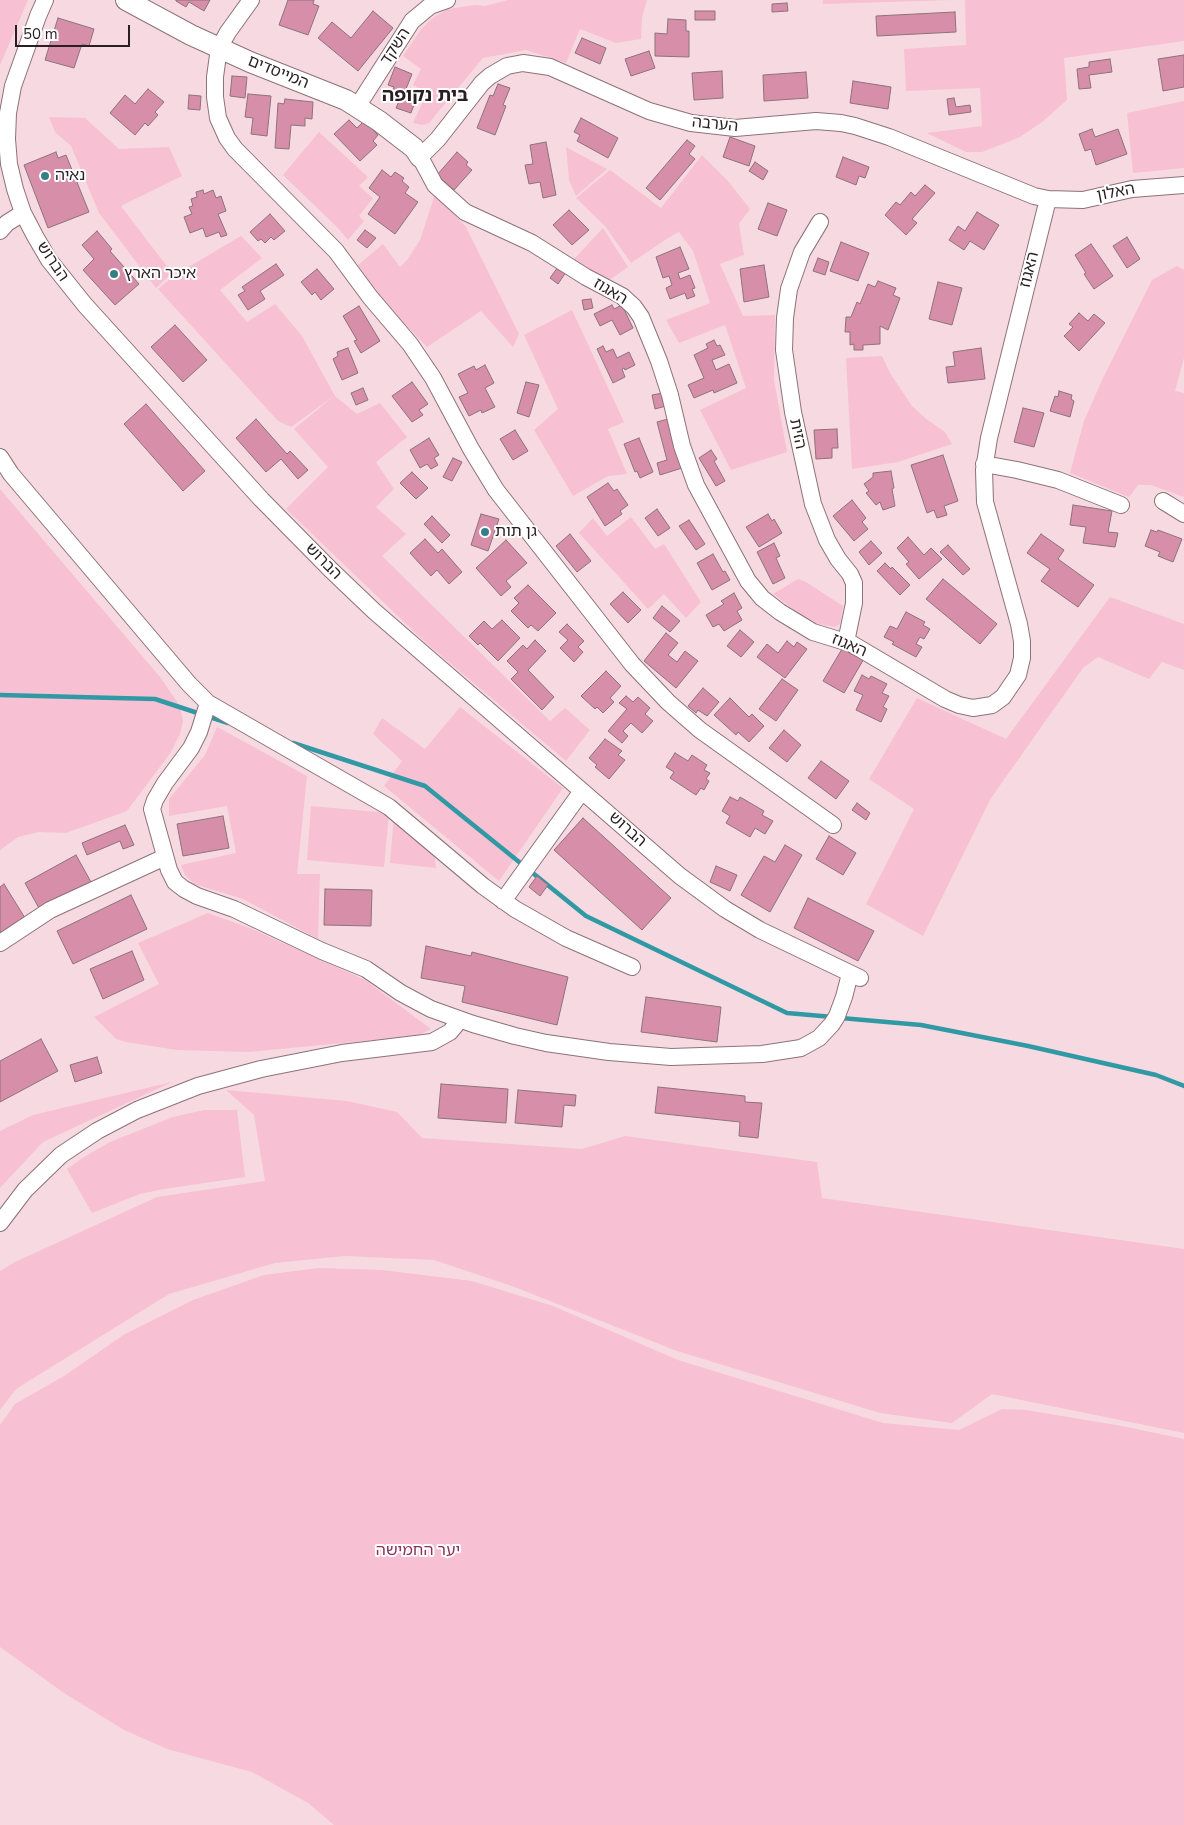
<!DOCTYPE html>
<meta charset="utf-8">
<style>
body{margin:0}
#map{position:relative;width:1184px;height:1825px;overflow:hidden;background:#f7d9e2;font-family:"Nunito Sans",sans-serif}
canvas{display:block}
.scale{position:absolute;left:15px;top:25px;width:115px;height:22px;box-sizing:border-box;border:2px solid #291e21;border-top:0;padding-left:6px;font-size:15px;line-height:18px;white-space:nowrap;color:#291e21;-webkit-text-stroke:4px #fff;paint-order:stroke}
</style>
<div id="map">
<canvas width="1184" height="1825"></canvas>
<div class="scale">50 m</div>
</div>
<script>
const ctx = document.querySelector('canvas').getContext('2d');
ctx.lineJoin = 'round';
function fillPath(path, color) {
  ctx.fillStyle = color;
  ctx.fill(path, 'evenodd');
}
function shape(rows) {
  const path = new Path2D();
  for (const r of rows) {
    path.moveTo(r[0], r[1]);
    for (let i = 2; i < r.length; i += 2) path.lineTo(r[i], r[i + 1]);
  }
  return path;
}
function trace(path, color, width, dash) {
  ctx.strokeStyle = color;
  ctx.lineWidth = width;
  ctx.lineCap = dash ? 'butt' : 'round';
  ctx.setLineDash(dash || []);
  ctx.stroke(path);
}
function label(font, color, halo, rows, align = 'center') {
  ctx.font = font + ' "Nunito Sans","Noto Sans Hebrew",sans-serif';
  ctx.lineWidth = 4;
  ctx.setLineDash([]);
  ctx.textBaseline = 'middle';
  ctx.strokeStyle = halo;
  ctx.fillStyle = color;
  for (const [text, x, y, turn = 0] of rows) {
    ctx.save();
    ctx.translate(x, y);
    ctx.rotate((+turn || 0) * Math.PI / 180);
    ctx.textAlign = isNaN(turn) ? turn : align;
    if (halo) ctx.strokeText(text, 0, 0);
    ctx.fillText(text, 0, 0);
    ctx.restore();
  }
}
fillPath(shape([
 [0,0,28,0,0,65],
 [508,0,647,0,642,17,641,39,616,43,580,29,566,63,526,50,483,58,429,123,422,125,413,123,427,93,413,85,421,69,403,56,422,28,434,17,448,9,475,5,485,6],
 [823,0,953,0,823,4],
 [965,0,1184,0,1184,41,1064,58,1067,100,1042,122,1020,137,982,152,966,152,927,133,982,126,980,88,906,91,904,49,966,45],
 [1184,101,1184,168,1133,173,1127,113],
 [49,117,85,118,119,149,169,147,182,176,121,206,172,273,156,288,99,213,71,146,55,132],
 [319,132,368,177,359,186,373,198,359,216,364,221,348,240,337,227,283,175],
 [566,147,607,169,576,196,569,180],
 [702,155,728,181,750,209,739,224,744,255,720,264,743,316,775,315,774,380,787,452,731,470,700,410,746,388,725,325,679,343,666,320,710,303,693,251,679,232,668,238,631,263,605,226,576,198,610,170,661,208],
 [435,194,466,227,519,334,513,347,481,311,427,347,382,300,358,265,383,244,400,267,407,260,420,240],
 [603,228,628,267,608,281,574,259],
 [241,236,262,258,220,290,247,322,275,304,302,336,335,396,357,414,380,403,407,437,376,462,394,489,376,507,406,534,382,556,550,721,565,708,590,730,566,761,426,643,286,509,328,467,294,429,334,396,291,427,278,421,158,289,175,275],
 [1177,266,1184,270,1184,358,1175,391,1184,393,1184,497,1151,485,1138,485,1129,497,1070,473,1084,421,1102,380,1152,280],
 [572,310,624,422,608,429,627,474,608,476,573,496,534,430,558,409,524,335],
 [882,356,890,373,912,406,925,418,945,432,952,444,898,462,852,469,846,358],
 [0,489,160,677,180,706,183,721,180,734,171,752,127,811,66,833,39,832,18,837,0,850],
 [631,517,655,549,664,544,701,602,686,618,664,594,648,609,579,533,593,518,607,536],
 [798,579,806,582,843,606,840,624,835,627,819,624,798,613,773,594],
 [1110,597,1184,624,1184,670,1162,662,1149,679,1098,657,1083,668,991,798,923,936,866,904,914,809,869,779,917,698,1006,739],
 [460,707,563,788,499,881,384,786,402,761,373,734,382,718,425,749],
 [217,727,307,776,297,874,320,874,318,939,243,899,194,884,185,875,181,865,236,853,227,806,169,816,169,799,205,755],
 [311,806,389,813,384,867,307,860],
 [394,815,434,851,436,868,390,863],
 [208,913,252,929,365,980,431,1029,417,1036,248,1052,177,1050,126,1042,116,1039,94,1017,159,984,138,943],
 [172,1082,43,1142,0,1188,0,1131,33,1115],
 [226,1090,347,1101,397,1112,422,1138,582,1149,625,1136,817,1162,822,1198,1184,1249,1184,1433,992,1394,952,1423,880,1413,677,1351,512,1286,434,1260,345,1256,275,1263,169,1294,16,1389,0,1410,0,1271,15,1262,157,1197,265,1181,254,1115],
 [204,1110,237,1110,245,1177,164,1189,140,1194,92,1213,67,1169,84,1157,110,1142,173,1117],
 [318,1268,382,1270,472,1281,553,1306,678,1360,883,1423,959,1430,1002,1409,1026,1410,1122,1426,1184,1439,1184,1825,334,1825,308,1803,252,1772,167,1749,124,1730,64,1693,0,1647,0,1425,15,1404,64,1376,125,1334,193,1300,264,1275]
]), '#f7c1d3');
trace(shape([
 [0,695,155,699,228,723],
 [293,743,425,786,586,916,787,1013,833,1017],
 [841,1018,921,1025,1028,1046,1156,1075,1184,1086]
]), '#3199a4', 4.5);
const building = shape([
 [176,0,210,0,204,11,189,2,186,7,176,1,176,0],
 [288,0,314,0,313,4,319,6,308,35,279,25,288,0],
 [787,3,788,11,772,12,772,4,787,3],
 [373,11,393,28,358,71,318,38,332,22,351,38,373,11],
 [695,11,715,11,715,20,695,20,695,11],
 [955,12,956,32,877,36,876,16,955,12],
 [58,18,94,29,89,46,82,44,74,68,45,60,58,18],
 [668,19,686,20,686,31,689,31,689,57,655,56,655,33,667,34,668,19],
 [582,38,606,48,600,64,575,53,582,38],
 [649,51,655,68,631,76,625,59,649,51],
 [1184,55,1184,87,1163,91,1158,59,1184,55],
 [1110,59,1112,72,1089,75,1091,88,1079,89,1077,69,1089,67,1089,62,1110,59],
 [395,67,412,74,406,89,418,94,411,113,396,108,400,99,390,96,394,87,388,85,395,67],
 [722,71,723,98,694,100,692,73,722,71],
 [806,72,808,98,764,101,763,75,806,72],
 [232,76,247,77,245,98,230,96,232,76],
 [853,81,891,87,888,109,850,103,853,81],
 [498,84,510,88,503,105,506,106,495,135,477,128,490,95,493,96,498,84],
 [148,89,164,102,155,112,158,115,148,126,145,123,135,135,110,113,125,95,135,104,148,89],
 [248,94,271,96,267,136,251,134,253,118,245,117,248,94],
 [189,95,201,96,200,110,188,109,189,95],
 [954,98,956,107,970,105,971,112,949,115,947,99,954,98],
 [285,99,313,102,312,119,305,118,305,126,291,125,289,149,275,148,278,103,284,104,285,99],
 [581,118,618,138,608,158,577,141,580,135,574,132,581,118],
 [349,120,357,128,364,121,378,135,373,141,377,145,360,161,334,134,349,120],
 [1092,129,1095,137,1118,129,1127,154,1096,165,1091,149,1085,151,1079,134,1092,129],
 [730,137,755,146,749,166,723,157,730,137],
 [687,140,695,146,689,154,695,159,660,200,646,188,687,140],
 [546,142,556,195,543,198,540,182,529,184,525,165,533,164,530,145,546,142],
 [56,152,58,158,66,155,89,212,48,228,24,165,56,152],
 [457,152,468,162,466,165,472,170,454,190,437,175,457,152],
 [843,157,869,167,865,178,859,176,856,185,836,177,843,157],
 [755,162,768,171,763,180,749,171,755,162],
 [382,170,391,177,395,172,404,178,402,181,409,187,405,193,418,202,395,234,368,214,380,197,369,188,382,170],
 [925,185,935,193,912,219,917,223,906,235,885,215,896,202,900,205,911,192,915,196,925,185],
 [203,190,204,194,213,190,216,198,221,196,226,211,218,214,227,235,221,237,219,232,206,237,203,228,190,233,184,217,192,214,189,207,193,206,191,199,197,197,196,192,203,190],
 [768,203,787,210,777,236,758,229,768,203],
 [569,210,589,230,572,245,553,225,569,210],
 [977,212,999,225,984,250,970,241,964,250,949,240,958,226,965,231,977,212],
 [270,214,285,231,274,240,271,237,265,243,261,239,258,241,250,232,270,214],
 [365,230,376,238,367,248,357,240,365,230],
 [97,231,112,249,110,251,139,284,115,305,83,270,94,259,82,245,97,231],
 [1127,237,1140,259,1127,268,1113,246,1127,237],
 [841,242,869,253,858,281,830,271,841,242],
 [1091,244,1113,276,1094,289,1084,274,1086,273,1075,255,1091,244],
 [680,247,689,269,678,273,680,279,690,275,695,288,692,289,695,296,687,299,685,293,670,299,666,288,672,285,669,276,663,278,656,257,680,247],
 [818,258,829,262,825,275,813,271,818,258],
 [276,264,284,275,260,291,265,299,248,310,238,295,245,291,242,287,276,264],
 [764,265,769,297,744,302,740,269,764,265],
 [558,267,566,272,558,284,550,278,558,267],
 [317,269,334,289,321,300,315,292,312,295,301,282,317,269],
 [878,281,896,288,893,295,900,298,888,330,880,326,880,344,863,345,863,350,854,350,854,344,850,345,850,332,845,332,846,317,851,317,857,302,860,304,868,284,875,287,878,281],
 [938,282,962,288,952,325,929,319,938,282],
 [591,299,593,308,584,310,582,300,591,299],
 [612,305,614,309,622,305,633,328,620,335,612,320,600,326,594,314,612,305],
 [359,306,380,341,361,353,354,341,357,340,343,316,359,306],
 [1079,313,1088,321,1094,314,1105,323,1079,351,1064,336,1073,327,1069,324,1079,313],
 [175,325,207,360,183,382,151,347,175,325],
 [714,340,717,346,720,345,725,355,712,360,716,370,729,364,737,383,714,393,713,390,694,398,688,385,704,378,694,355,708,348,706,344,714,340],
 [603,346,606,352,613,349,617,358,629,352,635,365,625,370,624,368,622,369,625,377,613,383,597,349,603,346],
 [348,348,358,373,342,380,333,359,338,356,337,352,348,348],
 [981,348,985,379,948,383,946,367,955,366,953,352,981,348],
 [485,365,494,383,485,388,495,407,482,413,481,410,469,416,459,397,468,393,458,374,474,366,476,370,485,365],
 [412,382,428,404,419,410,423,415,412,422,392,396,412,382],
 [526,382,539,385,529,417,517,413,526,382],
 [363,388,368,400,356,405,351,393,363,388],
 [1059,391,1072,395,1071,399,1074,401,1070,417,1050,411,1055,396,1058,397,1059,391],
 [663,393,666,406,655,409,652,395,663,393],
 [146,404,205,471,183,491,124,424,146,404],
 [1023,408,1044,413,1034,447,1014,442,1023,408],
 [256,419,287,454,290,451,308,470,298,479,281,459,266,472,236,438,256,419],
 [668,419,682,468,660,475,657,463,667,460,657,422,668,419],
 [837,429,838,448,832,448,832,458,816,459,814,430,837,429],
 [515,430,528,451,513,460,500,439,515,430],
 [429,438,439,455,434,458,438,465,431,469,427,464,420,468,410,450,429,438],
 [639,438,653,472,640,478,637,471,635,472,624,444,639,438],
 [711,450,717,459,714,461,725,481,716,486,699,458,711,450],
 [943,455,958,501,944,506,947,515,937,518,934,510,927,513,911,465,943,455],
 [453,458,462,462,452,481,443,477,453,458],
 [891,471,894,488,892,489,895,506,883,510,880,502,876,505,866,493,869,491,864,484,873,477,873,473,891,471],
 [412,472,428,488,416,499,400,483,412,472],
 [608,483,614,491,617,489,628,505,620,511,622,514,605,526,587,497,608,483],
 [852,500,866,518,862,522,868,529,854,541,833,516,852,500],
 [1073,505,1112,511,1108,532,1118,533,1115,547,1083,543,1086,527,1070,525,1073,505],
 [657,509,670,528,658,536,645,518,657,509],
 [481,514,499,519,488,551,471,545,481,514],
 [768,514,772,521,774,519,782,533,759,547,746,527,768,514],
 [432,516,450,535,442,543,424,524,432,516],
 [689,520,705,544,696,550,679,526,689,520],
 [1151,530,1157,532,1158,530,1182,539,1173,562,1158,556,1160,552,1145,546,1151,530],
 [570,534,591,561,577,572,556,546,570,534],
 [1041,534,1064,550,1058,559,1094,585,1078,607,1041,581,1050,569,1027,553,1041,534],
 [908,537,924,555,931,548,942,559,919,579,906,564,909,562,897,548,908,537],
 [425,539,438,553,442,549,462,572,449,584,437,570,431,576,410,553,425,539],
 [506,540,527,563,506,581,511,587,501,596,476,568,506,540],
 [871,541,882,553,869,565,859,552,871,541],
 [774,543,780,556,776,558,785,578,773,584,757,552,774,543],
 [948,545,970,569,963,575,940,552,948,545],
 [713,554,723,572,725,571,730,580,712,590,697,563,713,554],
 [885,563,891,569,892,567,910,585,900,595,877,571,885,563],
 [943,579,997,624,980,644,926,599,943,579],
 [528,585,556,613,538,631,531,625,528,628,511,611,519,603,514,598,528,585],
 [623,592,641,610,628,623,610,604,623,592],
 [734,593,742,608,737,611,742,620,724,631,719,624,713,627,706,615,724,604,721,601,734,593],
 [662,606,680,621,670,632,653,618,662,606],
 [906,612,925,622,923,625,930,629,924,639,920,637,916,644,922,647,916,657,892,644,894,642,884,637,890,626,897,629,906,612],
 [502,620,520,638,498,661,480,643,478,645,469,636,484,621,492,629,502,620],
 [567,624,584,641,578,647,583,652,574,662,560,648,568,640,559,632,567,624],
 [740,630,754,642,741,657,727,646,740,630],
 [666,633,678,643,668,655,677,662,685,651,698,661,676,688,644,661,666,633],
 [535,640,546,651,528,670,554,697,542,710,511,679,518,672,507,661,523,645,527,649,535,640],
 [787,641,794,647,797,642,807,649,785,678,757,657,767,644,778,653,787,641],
 [842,649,853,655,856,651,865,657,844,693,823,681,842,649],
 [606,671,621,686,610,698,614,702,603,713,597,707,595,709,581,696,606,671],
 [862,675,869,679,871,676,887,684,882,693,889,696,883,707,887,709,881,722,856,710,863,695,854,691,862,675],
 [782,679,798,690,776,721,759,709,782,679],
 [703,688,719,702,707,716,698,710,696,713,688,706,703,688],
 [626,696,633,702,638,697,650,708,645,714,653,721,642,733,631,723,623,731,628,736,622,743,608,731,627,709,619,703,626,696],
 [730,698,749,717,752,714,764,726,749,742,738,732,736,735,714,715,730,698],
 [784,730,801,745,787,762,769,748,784,730],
 [605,739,622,751,618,755,625,760,609,779,595,767,597,765,589,758,605,739],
 [675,753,688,761,692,755,707,765,704,770,710,773,706,779,709,781,704,790,701,788,696,795,670,778,674,772,666,767,675,753],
 [821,761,849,781,836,799,808,778,821,761],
 [730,797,738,801,740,797,764,811,762,815,773,821,765,834,755,828,750,837,726,823,730,816,722,811,730,797],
 [857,803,870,813,866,820,852,810,857,803],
 [223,816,229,848,183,856,177,824,223,816],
 [583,818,671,898,642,930,554,850,583,818],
 [125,825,134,845,123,849,120,841,87,855,82,843,125,825],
 [829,836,856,853,843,875,816,859,829,836],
 [785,845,802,855,770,912,741,895,764,856,775,862,785,845],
 [76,855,91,882,40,910,25,883,76,855],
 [716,866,737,875,730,891,710,882,716,866],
 [537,876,548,885,540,896,529,887,537,876],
 [4,884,25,918,0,934,0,887,4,884],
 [325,889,372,890,371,926,324,925,325,889],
 [131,895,147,929,73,964,57,931,131,895],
 [808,898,874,931,858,961,794,928,808,898],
 [426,946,471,956,472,952,568,977,557,1025,462,1002,465,986,421,978,426,946],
 [132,951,144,980,103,999,90,969,132,951],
 [646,997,721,1007,717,1042,641,1032,646,997],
 [41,1039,58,1071,0,1102,0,1061,41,1039],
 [97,1057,102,1073,75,1082,70,1065,97,1057],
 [441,1084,508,1089,506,1123,438,1118,441,1084],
 [658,1087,745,1096,745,1102,762,1103,758,1138,739,1136,740,1122,655,1113,658,1087],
 [518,1090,576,1095,575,1106,564,1105,562,1127,515,1123,518,1090]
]);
fillPath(building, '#d78ea8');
trace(building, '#8d727b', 1);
const minor = shape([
 [45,0,38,16,13,86,8,113,7,139,9,164,15,189,23,213,35,236,49,260,85,305,261,499,331,570,374,611,582,791,680,876,725,909,760,930,860,978],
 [251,0,228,32,219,48,215,77,215,97,218,118,227,138,235,149,336,251,370,297,410,344,433,378,471,449,496,490,632,664,668,702,700,730,833,825],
 [357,107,412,21,430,6,447,0],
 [1048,199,989,438,984,470,985,502,1019,624,1022,641,1022,658,1018,675,1003,697,992,705,973,708,959,705,945,699,852,644,813,632,780,612,762,598,748,581,696,485,682,446,670,395,659,361,641,317,634,307,622,296,586,277,532,243,465,212,435,185,420,157,438,139,482,83,490,76,507,66,523,63,550,67,649,111,691,123,735,128,816,121,841,123,855,126,889,137,1034,196,1048,199,1083,200,1132,189,1184,185],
 [820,222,802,252,789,289,785,318,784,350,793,412,813,504,827,540,838,559,850,574,854,583,854,603,846,642],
 [0,231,7,223,23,213],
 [0,457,11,474,189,684,208,703,389,807,483,886,515,909,566,938,632,967],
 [984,464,1017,470,1058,480,1121,505],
 [1163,501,1184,514],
 [208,703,199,732,191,748,165,783,155,800,152,809,169,870,175,882,184,889,197,896,234,909,322,951,366,969,401,993,431,1009,473,1024,515,1036,546,1043,609,1052,671,1057,762,1054,801,1048,819,1038,832,1024,837,1016,844,997,850,974],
 [503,901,582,791],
 [0,943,50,910,165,857],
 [0,1223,25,1190,61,1155,97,1131,137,1110,198,1086,261,1069,342,1053,432,1042,450,1032,460,1020]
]);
const tertiary = shape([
 [126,0,191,35,250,62,346,100,379,121,414,148,420,157]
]);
trace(minor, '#8c727a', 18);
trace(tertiary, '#8c727a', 22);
trace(minor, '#fff', 16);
trace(tertiary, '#fff', 20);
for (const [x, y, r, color] of [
 [45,176,5,"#377f87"],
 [114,274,5,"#377f87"],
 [485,532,5,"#377f87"]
]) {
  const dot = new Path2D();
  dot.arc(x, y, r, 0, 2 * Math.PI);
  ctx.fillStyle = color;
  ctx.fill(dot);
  trace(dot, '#fff', 2);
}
label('16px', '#291e21', '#fff', [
 ["השקד",396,47,-57],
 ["המייסדים",278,73,22],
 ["הערבה",715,125,6],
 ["האלון",1116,193,-11],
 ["הברוש",52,262,56],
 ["האגוז",1030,270,-76],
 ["האגוז",610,292,31],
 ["הזית",797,434,78],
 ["הברוש",323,562,45],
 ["האגוז",849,646,23],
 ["הברוש",627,830,41]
]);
label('16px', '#291e21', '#fff', [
 ["נאיה",55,176],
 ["איכר הארץ",124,274],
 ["גן תות",495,532]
], 'left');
label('16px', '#883357', '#fff', [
 ["יער החמישה",418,1551]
]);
label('bold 19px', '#291e21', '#fff', [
 ["בית נקופה",425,96]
]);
</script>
